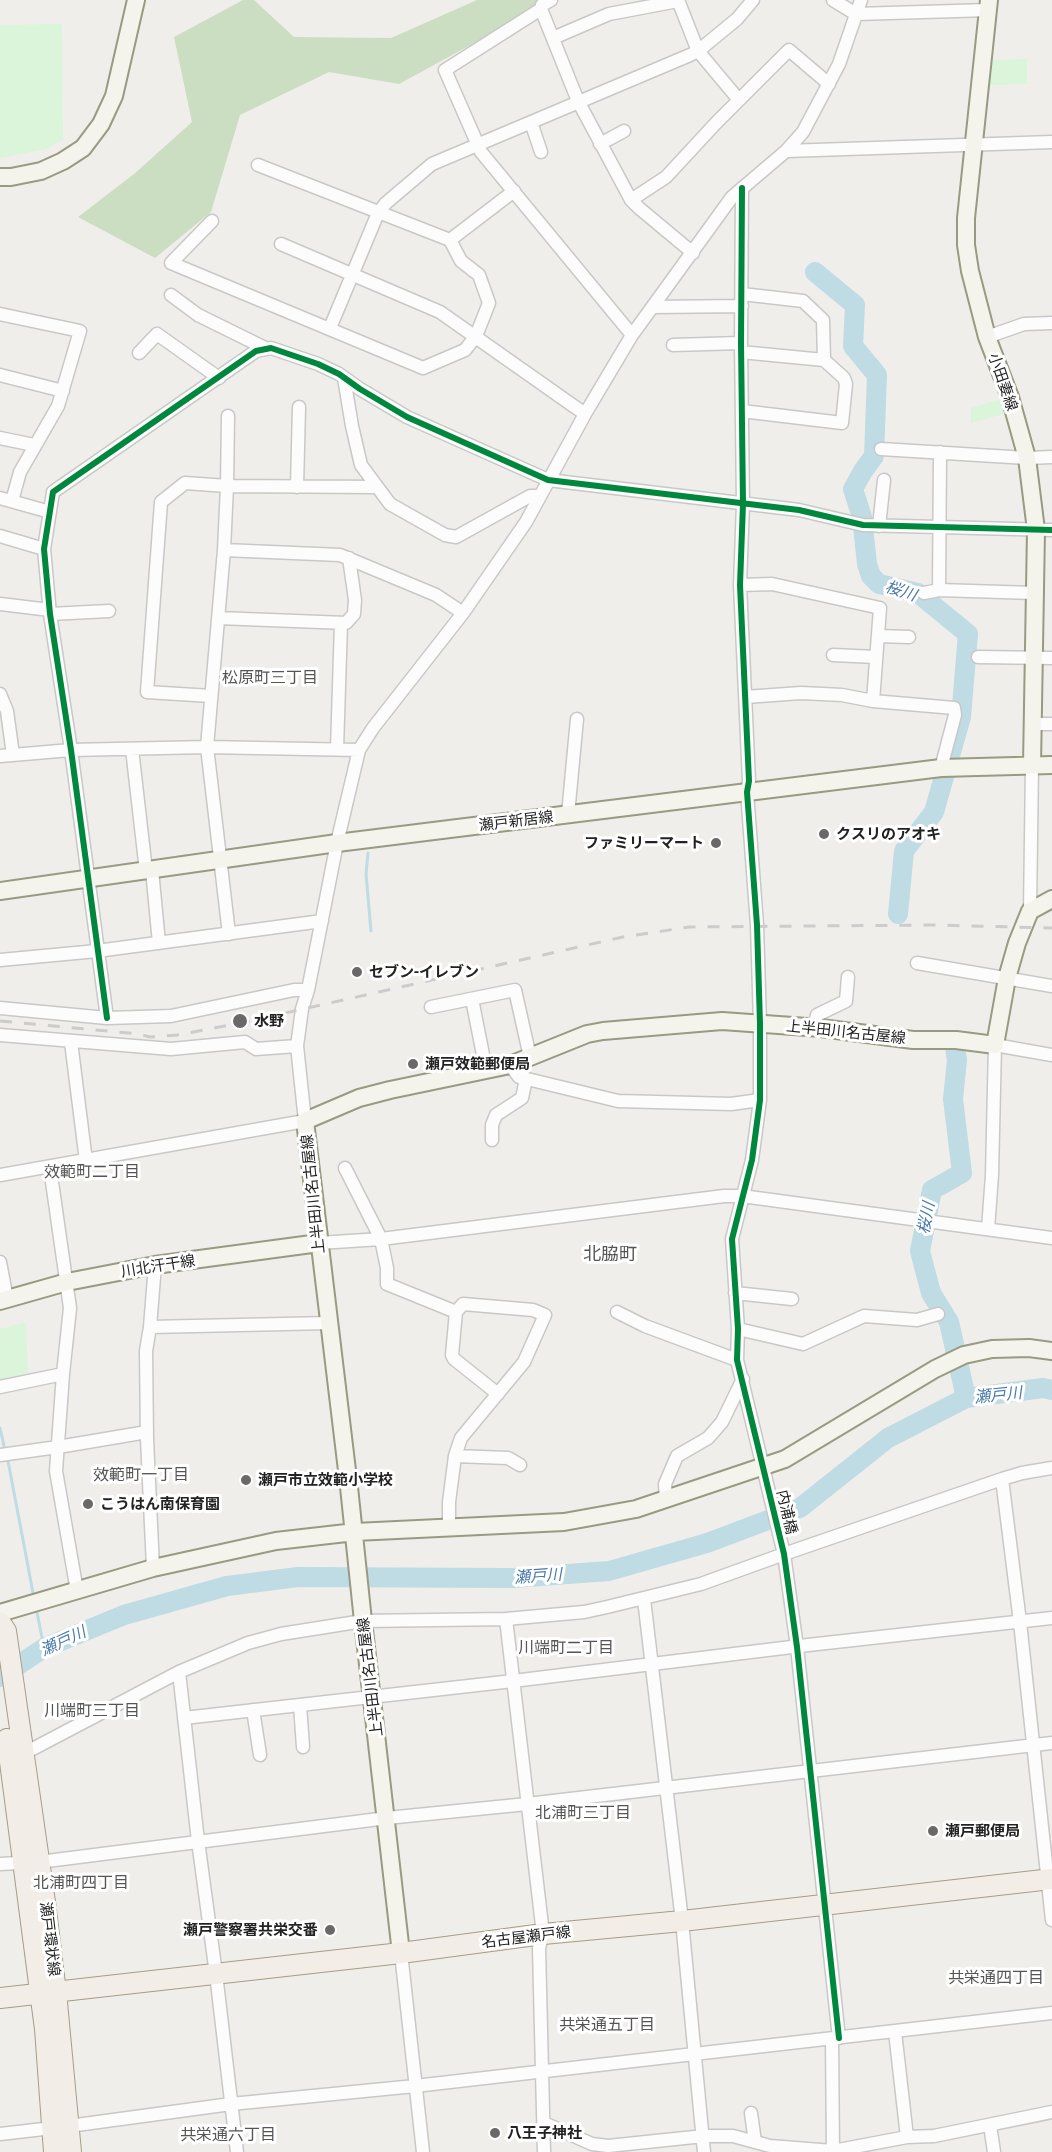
<!DOCTYPE html>
<meta charset="utf-8">
<style>
body{margin:0}
canvas{display:block;background:#f0eeeb}
</style>
<canvas width="1052" height="2152"></canvas>
<script>
const ctx = document.querySelector('canvas').getContext('2d');
ctx.lineJoin = 'round';
function fillPath(path, color) {
  ctx.fillStyle = color;
  ctx.fill(path, 'evenodd');
}
function shape(rows) {
  const path = new Path2D();
  for (const r of rows) {
    path.moveTo(r[0], r[1]);
    for (let i = 2; i < r.length; i += 2) path.lineTo(r[i], r[i + 1]);
  }
  return path;
}
function trace(path, color, width, dash) {
  ctx.strokeStyle = color;
  ctx.lineWidth = width;
  ctx.lineCap = dash ? 'butt' : 'round';
  ctx.setLineDash(dash || []);
  ctx.stroke(path);
}
function label(font, color, halo, rows, align = 'center') {
  ctx.font = font + ' Ubuntu,"Noto Sans JP",sans-serif';
  ctx.lineWidth = 6;
  ctx.setLineDash([]);
  ctx.textBaseline = 'middle';
  ctx.strokeStyle = halo;
  ctx.fillStyle = color;
  for (const [text, x, y, turn = 0] of rows) {
    ctx.save();
    ctx.translate(x, y);
    ctx.rotate((+turn || 0) * Math.PI / 180);
    ctx.textAlign = isNaN(turn) ? turn : align;
    if (halo) ctx.strokeText(text, 0, 0);
    ctx.fillText(text, 0, 0);
    ctx.restore();
  }
}
fillPath(shape([
 [243,0,254,0,294,37,391,38,477,0,545,0,527,14,399,84,329,72,240,115,211,212,155,258,78,217,134,174,192,122,174,37]
]), '#cbdec1');
fillPath(shape([
 [62,24,63,140,46,149,0,158,0,25],
 [1027,59,1027,84,989,85,991,60],
 [999,400,1004,414,971,423,971,408],
 [26,1322,28,1377,0,1384,0,1329]
]), '#daf5da');
trace(shape([
 [368,853,366,874,371,931],
 [375,963,378,979],
 [0,1428,4,1446],
 [8,1461,34,1598],
 [36,1607,44,1648]
]), '#bfdbe3', 3);
trace(shape([
 [815,272,855,305,853,346,877,375,874,456,863,471,853,489,862,517,867,564,871,576,879,584,918,593,968,634,961,717,934,812,904,851,898,914],
 [955,1047,957,1060,953,1099,962,1173,932,1190,920,1251,931,1293,949,1322,966,1398],
 [0,1677,44,1648,124,1615,227,1586,298,1577,514,1578,609,1571,707,1543,800,1508,888,1438,966,1398,1043,1388,1052,1390]
]), '#bfdbe3', 20);
const street = shape([
 [551,0,542,5,541,9,578,101,631,200,639,208,693,253],
 [678,0,698,51,739,100,789,50,829,84],
 [833,0,856,14,989,10],
 [541,9,445,70,481,152,632,335],
 [553,38,609,14,678,1],
 [531,122,541,152],
 [600,144,624,131],
 [786,151,1052,142],
 [258,165,450,240,514,191],
 [742,188,741,343,743,504,740,585,749,781,747,792,757,925,760,1024,760,1100,752,1160,732,1239,738,1329,737,1360,784,1554,797,1647,839,2038],
 [631,200,666,177,716,123,739,100],
 [212,221,171,263,423,368,465,350,476,336,489,303,479,275,461,261,450,240],
 [281,244,440,312,585,414],
 [742,294,803,301,823,320,824,360],
 [171,295,198,315,265,348],
 [653,307,742,306],
 [0,314,80,331,58,406,20,472,12,501],
 [330,328,378,213,386,203,432,164,690,55,698,51,737,19,753,0],
 [987,337,1024,324,1052,323],
 [673,345,741,343],
 [741,352,824,360,844,378,846,384,842,423,742,411],
 [139,353,157,334,219,378],
 [0,375,63,391],
 [344,378,352,426,361,465,390,504,445,535,456,537,530,496,540,496],
 [228,416,227,486,224,550,207,747,229,934],
 [0,438,34,445],
 [881,449,1027,458,1052,457],
 [297,487,299,407],
 [0,498,50,512],
 [879,526,884,480],
 [0,536,44,549],
 [224,550,340,555,436,595,463,613],
 [740,585,772,584,880,608,873,701,954,708,955,715,941,768],
 [939,590,940,452],
 [924,593,939,590,1034,593],
 [0,604,50,610],
 [50,614,109,611],
 [218,618,346,623,354,614,355,600,349,558],
 [878,636,909,637],
 [833,655,876,657],
 [978,657,1052,658],
 [0,694,7,711,13,755],
 [211,696,147,692,161,502,185,483,227,486,376,487],
 [745,697,801,693,842,695,873,701],
 [1033,724,1052,724],
 [132,749,146,871],
 [337,749,341,623],
 [0,756,71,750,207,747,359,750],
 [568,814,577,719],
 [152,870,159,943],
 [1030,911,1032,765],
 [0,960,97,951,322,921],
 [917,963,1052,986],
 [472,999,486,1070],
 [431,1007,515,990,530,1057],
 [0,1008,107,1018,171,1016,294,990,308,990],
 [107,1018,71,750,50,614,44,549,53,492,256,351,271,348,318,364,339,374,360,389,407,417,548,480,799,510,863,525,1052,530],
 [814,1028,817,1015,846,1001,848,977],
 [0,1035,171,1049,245,1042,256,1049,297,1046],
 [71,1042,86,1161],
 [510,1065,519,1077,618,1101,731,1104,760,1100],
 [492,1140,492,1125,496,1115,522,1098,526,1079],
 [50,1168,70,1308,63,1374,56,1471,77,1591],
 [345,1168,381,1239,387,1268,387,1284,456,1312,452,1355,454,1359,498,1394],
 [0,1175,305,1121,297,1046,302,1009,308,990,337,843,359,750,373,728,463,613,526,522,585,414,632,335,732,197,786,151,803,132,839,64,861,0],
 [988,1229,992,1175,995,1045,1052,1055],
 [319,1243,381,1239,724,1196,742,1196,1052,1238],
 [0,1262,7,1299],
 [735,1293,792,1299],
 [617,1312,645,1326,737,1360],
 [150,1327,329,1323],
 [738,1329,803,1344,864,1316,917,1320,938,1314],
 [0,1387,63,1374],
 [0,1455,58,1447,147,1432],
 [455,1456,508,1458,520,1465],
 [1002,1479,1020,1622,1052,1920],
 [666,1499,665,1484,677,1456,708,1438,722,1422,743,1379],
 [449,1527,449,1502,455,1456,461,1438,524,1362,545,1315,533,1310,463,1304,456,1312],
 [153,1568,147,1439,146,1351,150,1327,155,1265],
 [644,1599,682,1921,704,2152],
 [506,1619,543,1934,539,1948,544,2152],
 [179,1672,198,1841,216,1974,237,2152],
 [300,1705,303,1747],
 [253,1710,260,1755],
 [184,1718,513,1681,808,1645,1052,1618],
 [23,1754,179,1672,248,1643,281,1634,363,1621,506,1619,584,1612,607,1607,701,1584,784,1554,1002,1479,1022,1473,1052,1468],
 [0,1864,39,1862,387,1818,527,1804,1052,1743],
 [401,1953,423,2152],
 [895,2032,907,2137],
 [832,2039,833,2152],
 [751,2113,755,2142],
 [544,2123,592,2144,608,2146,704,2136,733,2136,770,2146,833,2151,907,2137,934,2136,1052,2112],
 [990,2125,994,2152],
 [69,2126,231,2104,415,2086,1052,2013],
 [0,2134,52,2128]
]);
const secondary = shape([
 [989,0,966,218,966,245,970,271,987,337,1010,397,1027,458,1036,530,1032,765],
 [0,177,11,177,41,171,63,161,83,148,101,124,114,96,136,0],
 [0,891,337,843,941,768,1052,765],
 [0,1301,67,1282,155,1265,319,1243],
 [0,1613,153,1568,276,1541,355,1532,564,1522,636,1509,785,1459,935,1369,964,1355,992,1349,1029,1348,1052,1351],
 [401,1953,363,1621,349,1487,305,1121,359,1098,390,1090,510,1065,587,1034,603,1031,722,1021,821,1028,913,1040,956,1040,995,1045,1007,978,1017,943,1030,911,1052,899]
]);
const primary = shape([
 [0,1622,6,1631,45,1902,56,1992,71,2152],
 [7,1739,45,2029,54,2152],
 [0,1998,401,1953,543,1934,682,1921,1052,1879]
]);
trace(street, '#c9c8c7', 15);
trace(secondary, '#999a82', 20);
trace(primary, '#a79c86', 22);
trace(street, '#fdfcfc', 12);
trace(secondary, '#f4f4ed', 16);
trace(primary, '#f3ede7', 20);
trace(shape([
 [0,1021,139,1034,150,1037,177,1035,241,1023,623,937,689,927,935,925,1052,928]
]), '#ccc', 3, [12, 12]);
trace(shape([
 [742,188,741,343,743,504,740,585,749,781,747,792,757,925,760,1024,760,1100,752,1160,732,1239,738,1329,737,1360,784,1554,797,1647,839,2038],
 [107,1018,71,750,50,614,44,549,53,492,256,351,271,348,318,364,339,374,360,389,407,417,548,480,799,510,863,525,1052,530]
]), '#00873e', 6);
for (const [x, y, r, color] of [
 [824,834,6,"#6a6968"],
 [716,843,6,"#6a6968"],
 [357,972,6,"#6a6968"],
 [240,1021,8,"#6a6968"],
 [413,1064,6,"#6a6968"],
 [246,1480,6,"#6a6968"],
 [88,1504,6,"#6a6968"],
 [933,1831,6,"#6a6968"],
 [330,1930,6,"#6a6968"],
 [495,2133,6,"#6a6968"]
]) {
  const dot = new Path2D();
  dot.arc(x, y, r, 0, 2 * Math.PI);
  ctx.fillStyle = color;
  ctx.fill(dot);
  trace(dot, '#fff', 2);
}
label('15px', '#222', '#fff', [
 ["小田妻線",1003,382,71],
 ["瀬戸新居線",516,821,-7],
 ["上半田川名古屋線",846,1032,6],
 ["上半田川名古屋線",313,1194,-96],
 ["川北汗干線",158,1266,-9],
 ["内浦橋",787,1512,77],
 ["上半田川名古屋線",370,1677,-97],
 ["名古屋瀬戸線",526,1937,-7],
 ["瀬戸環状線",50,1939,83]
]);
label('bold 15px', '#222', '#fff', [
 ["クスリのアオキ",836,834],
 ["ファミリーマート",704,843,"right"],
 ["セブン-イレブン",369,972],
 ["水野",254,1021],
 ["瀬戸效範郵便局",425,1064],
 ["瀬戸市立效範小学校",258,1480],
 ["こうはん南保育園",100,1504],
 ["瀬戸郵便局",945,1831],
 ["瀬戸警察署共栄交番",318,1930,"right"],
 ["八王子神社",507,2133]
], 'left');
label('italic 16px', '#4a7aab', '#fff', [
 ["桜川",901,591,18],
 ["桜川",926,1218,-79],
 ["瀬戸川",998,1395,-6],
 ["瀬戸川",538,1576,-4],
 ["瀬戸川",63,1641,-25]
]);
label('16px', '#555', '#fff', [
 ["松原町三丁目",270,678],
 ["效範町二丁目",92,1172],
 ["效範町一丁目",141,1475],
 ["川端町二丁目",566,1648],
 ["川端町三丁目",92,1711],
 ["北浦町三丁目",583,1813],
 ["北浦町四丁目",81,1883],
 ["共栄通四丁目",996,1978],
 ["共栄通五丁目",607,2025],
 ["共栄通六丁目",228,2135]
]);
label('18px', '#555', '#fff', [
 ["北脇町",610,1254]
]);
</script>
